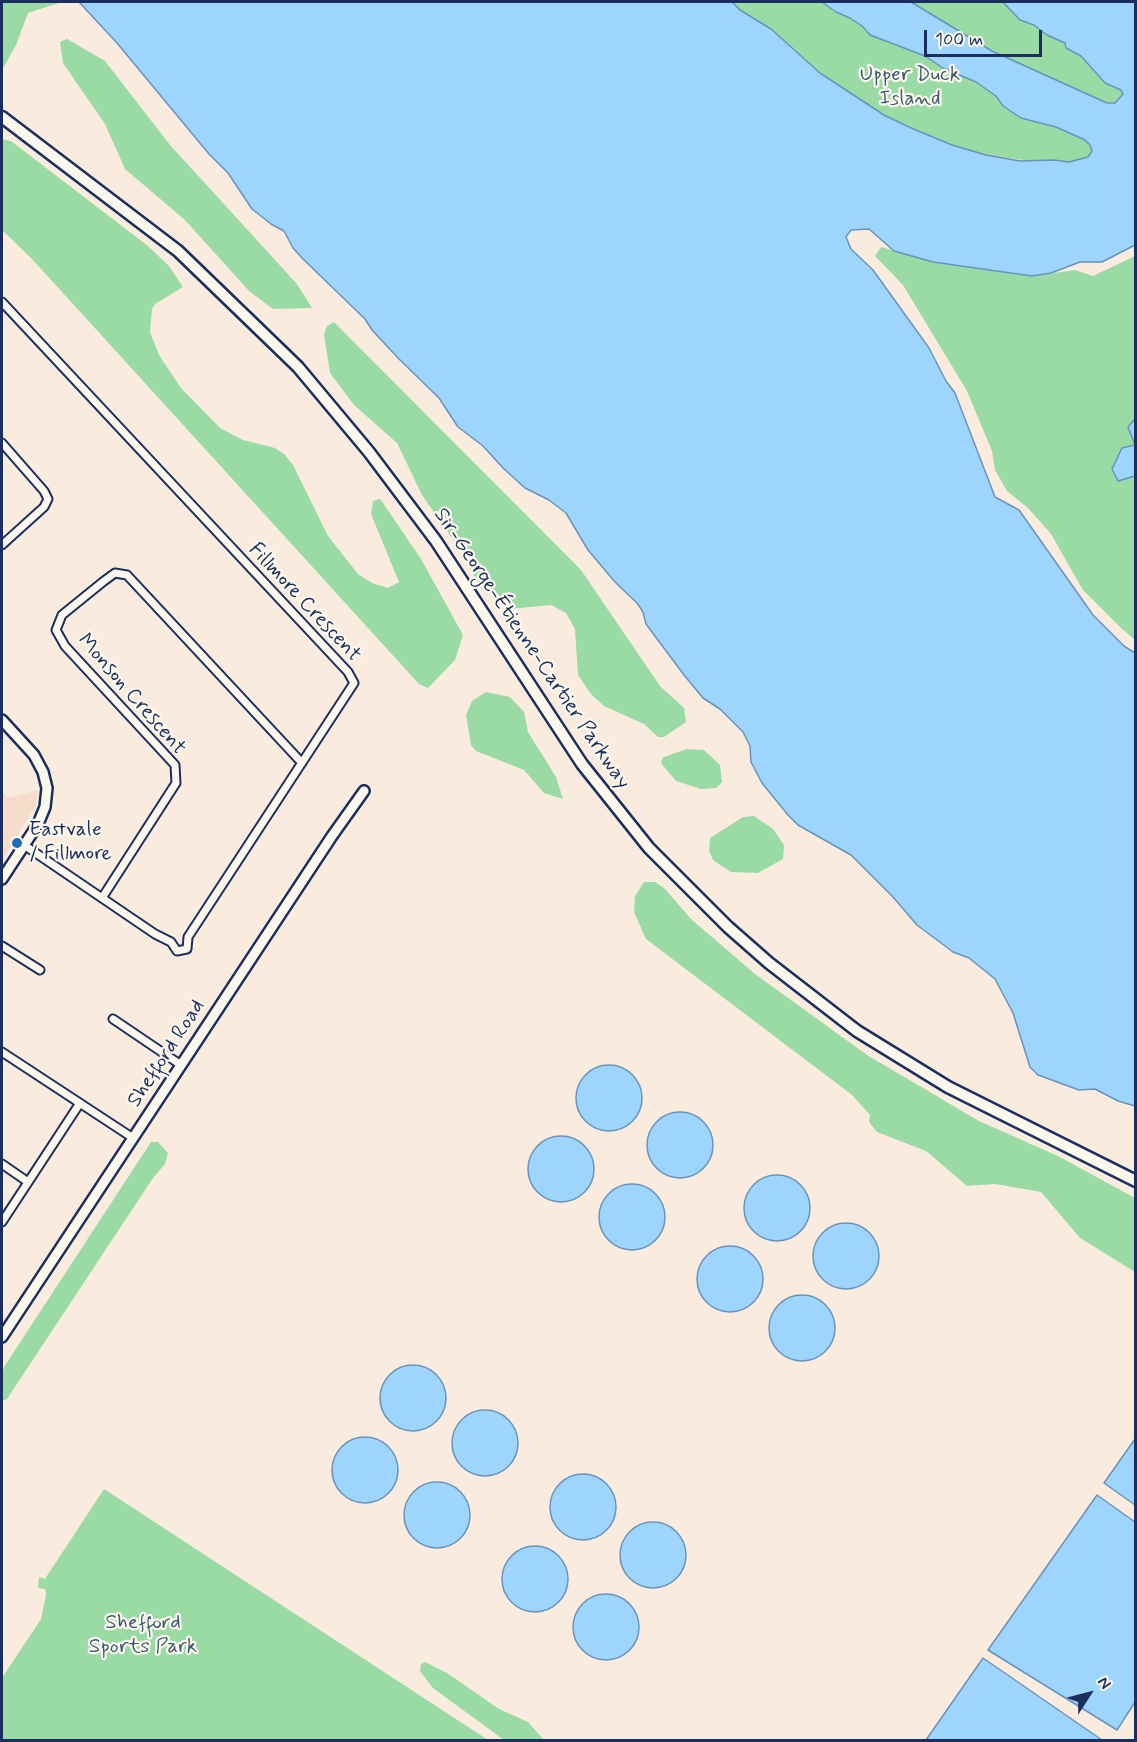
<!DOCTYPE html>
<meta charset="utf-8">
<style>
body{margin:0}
#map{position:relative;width:1137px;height:1742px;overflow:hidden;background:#f9ebdd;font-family:Mynerve,sans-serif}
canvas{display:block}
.frame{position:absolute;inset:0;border:3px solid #1b2f5e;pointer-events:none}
.north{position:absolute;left:1059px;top:1664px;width:60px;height:60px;-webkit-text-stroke:4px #fbf7ec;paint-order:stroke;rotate:54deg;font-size:16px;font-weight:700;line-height:24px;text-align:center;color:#1b2f5e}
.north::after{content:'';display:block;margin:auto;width:21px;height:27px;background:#1b2f5e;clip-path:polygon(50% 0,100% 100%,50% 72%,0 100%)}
.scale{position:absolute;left:924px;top:30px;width:118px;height:27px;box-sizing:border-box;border:3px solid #1b2f5e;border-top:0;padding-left:8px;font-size:18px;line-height:21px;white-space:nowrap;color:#1b2f5e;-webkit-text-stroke:4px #fbf7ec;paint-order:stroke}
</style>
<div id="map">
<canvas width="1137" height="1742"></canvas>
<div class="frame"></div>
<div class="north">N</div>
<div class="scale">100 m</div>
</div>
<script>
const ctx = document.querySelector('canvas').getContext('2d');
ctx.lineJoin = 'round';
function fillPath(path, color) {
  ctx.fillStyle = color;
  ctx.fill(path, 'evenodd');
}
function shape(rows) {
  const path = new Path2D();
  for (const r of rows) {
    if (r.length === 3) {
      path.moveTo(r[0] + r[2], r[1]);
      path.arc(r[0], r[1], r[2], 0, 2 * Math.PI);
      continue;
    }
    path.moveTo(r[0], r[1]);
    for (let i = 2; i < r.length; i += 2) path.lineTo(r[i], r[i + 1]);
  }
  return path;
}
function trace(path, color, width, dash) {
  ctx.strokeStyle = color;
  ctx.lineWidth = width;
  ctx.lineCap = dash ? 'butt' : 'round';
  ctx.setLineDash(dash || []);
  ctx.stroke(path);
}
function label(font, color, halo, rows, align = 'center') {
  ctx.font = font + ' Mynerve,sans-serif';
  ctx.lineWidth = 4.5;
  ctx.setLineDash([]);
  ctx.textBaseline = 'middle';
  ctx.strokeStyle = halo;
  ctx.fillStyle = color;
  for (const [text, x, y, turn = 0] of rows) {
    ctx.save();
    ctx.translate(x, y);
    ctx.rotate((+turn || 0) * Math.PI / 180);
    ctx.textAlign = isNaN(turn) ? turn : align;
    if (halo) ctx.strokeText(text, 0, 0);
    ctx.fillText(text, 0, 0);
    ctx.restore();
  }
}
fillPath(shape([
 [38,790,36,805,2,861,2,792,7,798]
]), '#f6ddcb');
fillPath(shape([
 [2,2,59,3,28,13,16,45,2,70],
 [732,2,822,2,836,12,850,18,862,26,870,35,925,56,943,68,976,82,997,96,1003,106,1021,118,1056,127,1085,140,1090,145,1092,151,1088,157,1082,160,1069,162,1054,160,1038,162,986,155,952,145,884,115,820,73,771,29,740,10],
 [911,2,1003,2,1020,20,1034,25,1047,35,1065,43,1066,48,1081,56,1104,83,1121,90,1123,94,1115,103,1101,102,1086,93,1018,64,992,51],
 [67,39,105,61,170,145,297,284,312,308,273,309,249,291,185,220,125,169,105,124,63,63,60,42],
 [2,139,11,141,148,246,169,266,183,287,155,304,152,309,150,332,159,355,181,388,220,428,243,440,275,448,284,454,293,465,328,536,358,574,372,583,388,588,399,582,371,514,373,501,380,499,383,503,421,559,463,635,455,660,428,688,419,684,32,259,2,230],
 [881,247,933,262,1032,276,1075,270,1093,276,1135,256,1136,419,1128,427,1135,445,1122,448,1118,481,1135,476,1135,640,1121,628,1083,590,1051,534,1028,508,1007,491,995,470,992,451,967,391,903,285,875,256],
 [334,322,581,570,660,686,684,708,686,722,664,737,658,737,644,724,604,706,591,694,578,675,575,629,566,613,551,605,509,609,477,582,464,555,422,495,397,443,354,405,330,373,324,335,327,326],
 [486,692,510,697,524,712,528,732,556,777,563,799,544,793,524,770,476,751,471,745,466,715,472,701],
 [687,749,704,750,720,765,722,782,716,788,701,789,676,781,661,763,662,759,664,757],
 [754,816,773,829,784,845,783,859,758,873,731,872,713,860,709,851,710,838,743,817],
 [644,882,655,882,664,888,691,919,755,974,867,1055,979,1121,1058,1156,1135,1198,1135,1272,1080,1238,1041,1192,995,1184,967,1186,926,1151,877,1132,869,1122,870,1115,852,1095,646,939,634,912,635,896],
 [151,1142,158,1142,168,1153,165,1164,153,1178,7,1399,2,1401,2,1374,4,1367],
 [104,1489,355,1653,488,1740,2,1740,2,1678,41,1619,46,1595,45,1589,38,1588,39,1577,45,1579],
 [425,1662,447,1673,499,1709,528,1722,544,1740,504,1740,433,1688,420,1671,421,1664]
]), '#9adba5');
const water = shape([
 [79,2,732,2,740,10,771,29,820,73,884,115,909,127,952,145,986,155,1020,161,1054,160,1069,162,1088,157,1092,151,1090,145,1085,140,1056,127,1021,118,1003,106,996,96,976,82,943,68,925,56,870,35,862,26,850,18,836,12,822,2,911,2,992,51,1107,103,1115,103,1123,94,1121,90,1105,83,1081,56,1066,48,1065,43,1047,35,1034,25,1020,20,1003,2,1135,2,1135,245,1102,262,1080,262,1051,273,1032,276,933,262,894,251,869,229,851,230,846,237,851,249,873,270,929,348,946,381,955,393,995,497,1019,510,1093,615,1124,646,1135,653,1135,1106,1118,1101,1095,1089,1079,1090,1038,1075,1030,1067,1013,1013,995,979,969,958,953,952,917,925,893,897,851,855,798,825,788,815,762,783,751,762,750,746,743,732,720,709,703,698,684,675,646,624,643,612,637,603,615,582,588,550,566,513,549,500,525,488,503,468,483,446,458,427,439,398,398,358,372,330,365,319,303,259,293,248,284,231,271,224,252,209,228,173,209,154,117,43,79,2],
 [1135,419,1135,476,1118,481,1112,469,1122,448,1135,445,1128,427,1135,419],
 [609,1098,33],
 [680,1145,33],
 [561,1169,33],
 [777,1208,33],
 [632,1217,33],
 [846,1256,33],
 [730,1279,33],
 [802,1328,33],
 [413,1398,33],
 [485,1443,33],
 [365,1470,33],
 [1135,1439,1135,1505,1104,1483,1135,1439],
 [583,1507,33],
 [437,1515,33],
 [1097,1495,1135,1522,1135,1702,1117,1730,988,1650,1097,1495],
 [653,1555,33],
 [535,1579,33],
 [606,1627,33],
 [983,1658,1102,1740,926,1740,983,1658]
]);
fillPath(water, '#9dd5fc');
trace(water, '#6993bd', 1.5);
const street = shape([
 [2,302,348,672,354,683,188,937,187,949,177,951,171,942,155,934,24,845],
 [2,443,44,491,48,499,44,507,2,545],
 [102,898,176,783,175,765,65,646,56,630,62,615,104,581,115,573,127,575,302,763],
 [2,946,40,970],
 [113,1019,181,1065],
 [2,1052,133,1138],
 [2,1164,28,1182],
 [2,1222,80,1103]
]);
const secondary = shape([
 [2,720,34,755,43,772,47,788,45,807,38,824,2,879],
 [2,1337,332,836,364,791]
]);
const primary = shape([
 [2,117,178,251,298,367,369,452,436,541,582,764,649,848,728,927,769,963,857,1031,948,1087,1136,1181]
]);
trace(street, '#1b2f5e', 11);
trace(secondary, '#1b2f5e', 14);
trace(primary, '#1b2f5e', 15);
trace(street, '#fbf7ec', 7);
trace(secondary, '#fbf7ec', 9);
trace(primary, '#fbf7ec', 10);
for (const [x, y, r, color] of [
 [17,843,6,"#1f6fb2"]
]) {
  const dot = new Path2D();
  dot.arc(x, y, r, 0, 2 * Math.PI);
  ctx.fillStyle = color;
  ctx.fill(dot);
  trace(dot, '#fbf7ec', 2);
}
label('21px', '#3b5a70', '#fbf7ec', [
 ["Upper Duck",910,76],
 ["Island",910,100],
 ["Shefford",143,1624],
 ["Sports Park",143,1648]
]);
label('21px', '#1b2f5e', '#fbf7ec', [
 ["Fillmore Crescent",304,603,47],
 ["Sir-George-Étienne-Cartier Parkway",531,649,56],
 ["Monson Crescent",131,695,49],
 ["Shefford Road",167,1054,-57]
]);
label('21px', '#1b2f5e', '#fbf7ec', [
 ["Eastvale",29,831],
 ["/ Fillmore",29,855]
], 'left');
</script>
